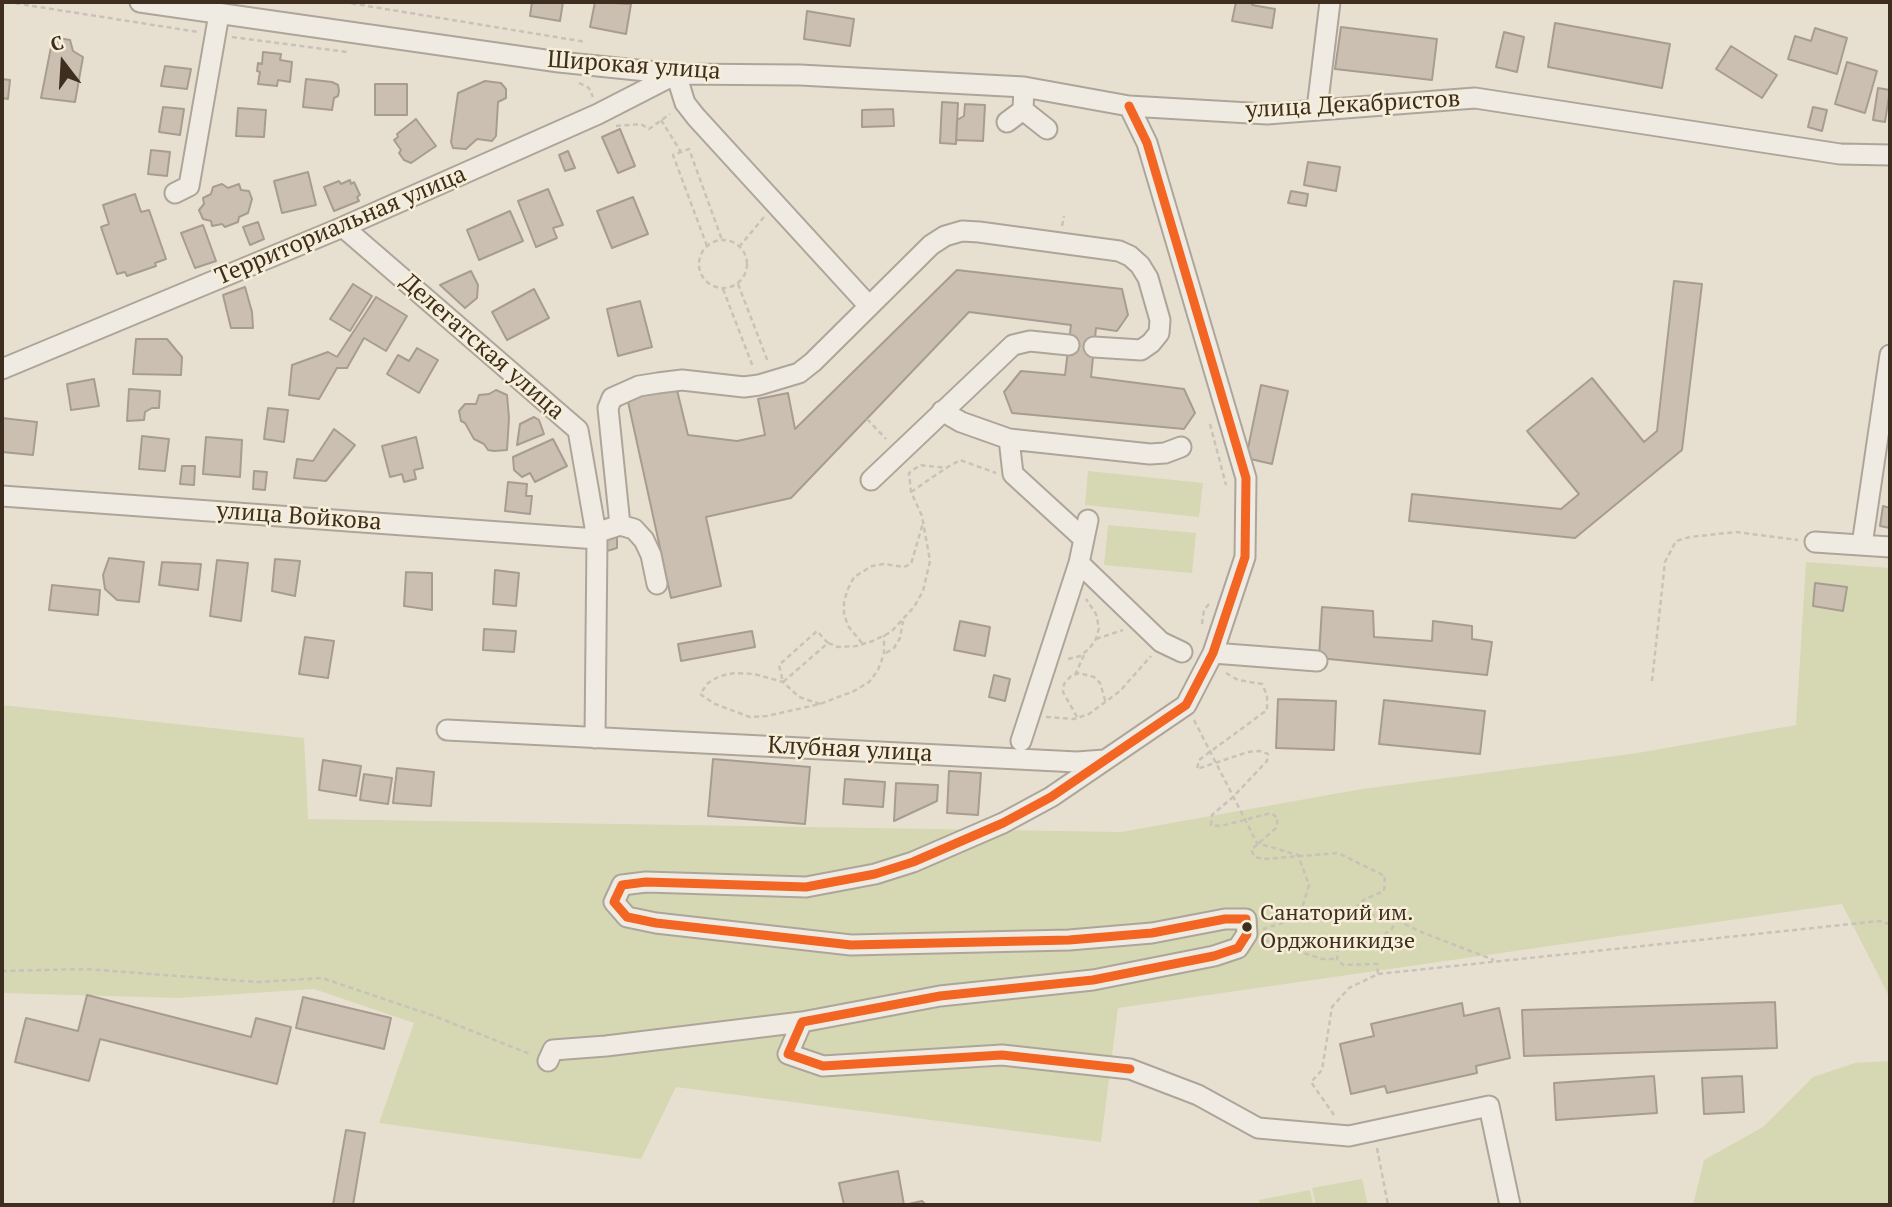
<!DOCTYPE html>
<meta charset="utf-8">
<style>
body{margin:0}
#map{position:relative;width:1892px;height:1207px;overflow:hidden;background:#e7e0d1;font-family:"PT Serif",serif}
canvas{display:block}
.frame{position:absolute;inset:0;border:4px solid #3d2e20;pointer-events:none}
.north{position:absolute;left:28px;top:28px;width:70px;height:70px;-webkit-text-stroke:5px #f7eed8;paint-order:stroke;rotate:343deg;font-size:19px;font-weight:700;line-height:28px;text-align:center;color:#3d2e20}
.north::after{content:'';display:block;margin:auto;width:24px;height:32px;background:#3d2e20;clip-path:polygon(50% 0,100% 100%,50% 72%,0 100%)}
</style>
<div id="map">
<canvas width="1892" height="1207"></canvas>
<div class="frame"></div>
<div class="north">С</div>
</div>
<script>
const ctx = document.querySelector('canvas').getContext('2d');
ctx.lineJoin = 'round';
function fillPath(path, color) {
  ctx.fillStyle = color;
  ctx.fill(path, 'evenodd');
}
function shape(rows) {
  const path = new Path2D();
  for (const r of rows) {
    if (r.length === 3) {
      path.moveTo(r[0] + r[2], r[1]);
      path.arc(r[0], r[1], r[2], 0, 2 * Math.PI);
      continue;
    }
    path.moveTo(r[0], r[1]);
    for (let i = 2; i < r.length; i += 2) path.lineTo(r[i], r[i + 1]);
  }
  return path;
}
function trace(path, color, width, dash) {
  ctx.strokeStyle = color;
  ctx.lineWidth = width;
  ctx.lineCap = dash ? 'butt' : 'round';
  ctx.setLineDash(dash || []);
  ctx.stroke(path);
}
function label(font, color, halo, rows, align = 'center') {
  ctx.font = font + ' "PT Serif",serif';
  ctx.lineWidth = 5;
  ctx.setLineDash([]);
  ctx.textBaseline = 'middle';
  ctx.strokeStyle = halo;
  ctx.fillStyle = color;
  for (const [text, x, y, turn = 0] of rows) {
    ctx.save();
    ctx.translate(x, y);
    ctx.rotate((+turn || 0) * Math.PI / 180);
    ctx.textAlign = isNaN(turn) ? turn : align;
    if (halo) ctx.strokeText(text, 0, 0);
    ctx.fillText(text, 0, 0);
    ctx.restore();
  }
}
fillPath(shape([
 [1088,471,1203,483,1199,517,1085,505],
 [1108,525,1196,533,1192,573,1104,565],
 [1806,562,1890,568,1890,998,1842,904,1118,1008,1101,1142,676,1087,641,1159,379,1123,414,1023,314,989,179,998,2,993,2,705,304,738,308,819,1121,832,1362,789,1638,753,1796,725],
 [1890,1061,1890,1205,1693,1205,1704,1160,1763,1127,1813,1077,1855,1063],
 [1362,1179,1368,1205,1316,1205,1312,1188],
 [1310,1190,1313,1205,1260,1205,1259,1200]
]), '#d6d7b3');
const building = shape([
 [532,2,563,2,560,21,530,16,532,2],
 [595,2,631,4,626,34,590,27,595,2],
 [1236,2,1253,2,1252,5,1275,9,1272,28,1232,21,1236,2],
 [807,11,854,19,850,46,804,39,807,11],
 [1555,23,1670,44,1662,88,1548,67,1555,23],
 [1341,27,1437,39,1432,80,1335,69,1341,27],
 [1815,28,1847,38,1837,74,1788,59,1795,36,1811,41,1815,28],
 [1504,32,1524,37,1517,72,1496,67,1504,32],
 [53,37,70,40,73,51,83,57,75,102,41,98,53,37],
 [1731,46,1777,75,1762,98,1716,69,1731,46],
 [263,52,281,54,280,60,292,62,290,82,278,80,277,86,258,84,260,72,257,71,258,63,262,64,263,52],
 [1847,62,1877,71,1865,113,1835,104,1847,62],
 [165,66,191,69,187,89,161,86,165,66],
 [2,79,10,80,8,99,2,98,2,79],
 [306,79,332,82,338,85,339,91,338,96,334,98,332,110,303,107,306,79],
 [485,81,501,83,506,89,506,98,498,102,496,136,492,141,477,139,466,149,453,148,451,142,458,93,485,81],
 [375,84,407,84,407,115,375,115,375,84],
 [1878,88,1890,90,1885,122,1873,120,1878,88],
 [942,102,958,103,956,144,940,143,942,102],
 [965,104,985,105,983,141,956,140,957,120,964,116,965,104],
 [163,107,184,109,180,135,159,132,163,107],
 [1813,107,1827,110,1822,131,1808,127,1813,107],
 [238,108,266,110,264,137,236,136,238,108],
 [893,109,894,126,862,127,862,110,893,109],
 [416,119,436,146,411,163,404,160,399,153,401,150,394,140,398,137,397,134,416,119],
 [620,129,635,166,618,173,602,137,620,129],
 [151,150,170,152,167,176,148,174,151,150],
 [568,151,575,168,565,171,559,155,568,151],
 [1308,162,1340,167,1336,191,1304,185,1308,162],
 [308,172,316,205,282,213,274,181,308,172],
 [350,180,351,184,354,182,360,195,357,197,359,201,334,211,324,187,339,181,341,184,350,180],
 [222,184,228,188,239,184,241,190,249,191,252,199,248,213,239,217,238,222,225,227,222,224,212,226,211,221,203,219,199,210,204,204,203,198,211,194,213,187,222,184],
 [548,189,563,225,553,228,557,238,536,247,518,201,548,189],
 [1291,191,1308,194,1306,206,1288,203,1291,191],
 [135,194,141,212,149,210,166,259,155,263,156,266,127,276,125,272,117,274,101,227,109,224,103,205,135,194],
 [633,197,648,234,612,248,597,211,633,197],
 [510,211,523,241,479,260,467,230,510,211],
 [258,222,264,239,250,245,243,227,258,222],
 [203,225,216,261,195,268,181,233,203,225],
 [957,270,1122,289,1128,315,1117,331,1096,328,1091,377,1184,389,1195,413,1184,429,1012,413,1004,392,1021,371,1065,375,1071,325,969,312,791,498,706,517,721,586,671,598,627,397,676,386,688,435,737,441,765,435,758,399,788,393,795,429,957,270],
 [471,271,478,285,477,298,465,308,440,285,471,271],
 [1674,281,1702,284,1682,450,1575,538,1409,521,1412,494,1561,509,1579,494,1527,431,1592,378,1644,442,1657,431,1674,281],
 [353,284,372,296,350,331,330,319,353,284],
 [245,287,252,312,253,328,231,328,223,295,245,287],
 [534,289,549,318,507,340,492,312,534,289],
 [376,297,407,316,386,351,364,338,347,368,337,368,319,399,289,395,292,365,328,352,337,357,376,297],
 [640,301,652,347,618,356,607,309,640,301],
 [136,339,167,339,182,357,181,375,133,374,136,339],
 [417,348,438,360,419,393,387,374,398,355,409,361,417,348],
 [94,379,99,406,71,410,67,384,94,379],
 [1261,385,1288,391,1272,464,1246,458,1261,385],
 [129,389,160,391,159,408,152,408,145,412,144,420,127,421,129,389],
 [496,390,507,395,509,418,507,450,494,451,488,450,484,444,474,439,465,423,461,421,459,411,465,404,476,404,479,395,489,394,496,390],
 [268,408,288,410,284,442,264,439,268,408],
 [534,417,539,420,544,434,517,445,520,424,534,417],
 [2,418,37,422,33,455,2,452,2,418],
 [334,429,355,445,326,481,294,478,297,459,313,461,334,429],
 [142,436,169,439,165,471,139,469,142,436],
 [206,437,242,440,240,477,203,474,206,437],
 [416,437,423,468,414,470,416,479,404,482,402,474,390,477,382,446,416,437],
 [553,439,567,466,535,482,530,473,522,477,514,470,513,457,553,439],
 [182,466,195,466,194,485,180,484,182,466],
 [254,471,267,472,265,490,253,489,254,471],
 [508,482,527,484,526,496,532,496,530,514,505,511,508,482],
 [1883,506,1890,508,1890,528,1880,526,1883,506],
 [617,536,617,548,607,551,604,539,617,536],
 [109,558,144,562,139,602,117,600,105,589,103,575,109,558],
 [275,559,300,561,295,596,272,591,275,559],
 [217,560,248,563,241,621,210,616,217,560],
 [162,562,201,564,198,590,159,585,162,562],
 [495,570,519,573,516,606,493,604,495,570],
 [406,572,432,573,432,610,404,606,406,572],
 [1815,583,1847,587,1843,611,1813,606,1815,583],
 [52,585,100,590,98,615,49,610,52,585],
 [1322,607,1373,611,1374,637,1432,641,1433,621,1472,626,1472,639,1492,642,1487,675,1319,658,1322,607],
 [960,621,990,627,985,656,954,650,960,621],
 [484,629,516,631,514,652,483,650,484,629],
 [752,631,755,647,681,661,678,644,752,631],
 [305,637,334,641,328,678,299,674,305,637],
 [994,675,1010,679,1005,701,989,697,994,675],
 [1278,699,1336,701,1334,750,1276,748,1278,699],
 [1384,700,1485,711,1480,754,1379,744,1384,700],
 [713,759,810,767,805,824,708,816,713,759],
 [323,760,361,766,356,796,319,790,323,760],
 [397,768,434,772,431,806,393,803,397,768],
 [949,771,981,773,978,815,947,813,949,771],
 [364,774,392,778,388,804,360,800,364,774],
 [845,779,885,782,883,807,843,804,845,779],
 [896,783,938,785,937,801,894,821,896,783],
 [87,995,251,1037,256,1018,291,1027,277,1084,100,1039,89,1081,15,1062,26,1018,78,1031,87,995],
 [303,997,391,1018,384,1049,296,1028,303,997],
 [1775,1002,1777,1048,1524,1056,1522,1010,1775,1002],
 [1462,1003,1464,1016,1499,1008,1510,1058,1476,1066,1477,1073,1387,1093,1385,1086,1351,1094,1340,1044,1374,1036,1371,1024,1462,1003],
 [1654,1076,1657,1113,1556,1120,1554,1083,1654,1076],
 [1742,1076,1744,1112,1704,1114,1702,1078,1742,1076],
 [346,1130,365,1133,353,1205,333,1205,346,1130],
 [898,1171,904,1205,922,1201,926,1205,844,1205,839,1183,898,1171]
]);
fillPath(building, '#cbbfb2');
trace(building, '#a89c90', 2);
const minor = shape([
 [140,2,559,62,676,74,800,75,1024,87,1129,106,1267,114,1475,98,1840,154,1890,155],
 [1024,87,1023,110,1047,129],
 [1129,106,1147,143,1246,478,1245,557,1213,653,1186,705,1051,797,1003,823,913,862,875,874,806,887,646,882,622,885,614,902,627,917,656,923,851,945,1069,940,1152,933,1225,919,1246,919,1247,934,1238,948,1214,956,1093,980,940,996,802,1022,788,1054,823,1066,1002,1055,1130,1069,1198,1095,1258,1128,1349,1136,1489,1106,1510,1205],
 [1317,109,1330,2],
 [1007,122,1023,110],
 [175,193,189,186,219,14],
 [343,227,578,430,597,539,595,738],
 [2,369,343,227,598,114,676,74,685,103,696,117,869,306],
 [942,411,961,422,1009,439,1150,454,1165,453,1181,447],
 [1009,439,1013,474,1084,539],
 [871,480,1013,345,1030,341,1069,345],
 [2,496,597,539],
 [620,525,634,529,644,540,651,555,657,584],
 [602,531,620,525,608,408,612,398,639,386,658,383,682,380,744,387,759,385,799,373,813,362,931,245,945,236,962,231,979,232,1119,251,1130,256,1140,265,1148,278,1160,320,1159,333,1151,343,1141,350,1094,347],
 [1815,542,1890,547],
 [1862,545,1890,355],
 [1079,563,1161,642,1182,652],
 [1213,653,1317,661],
 [447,730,1077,762,1104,760],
 [1021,741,1079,563,1088,520],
 [548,1061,553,1050,606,1046,802,1022]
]);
trace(minor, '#ada599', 23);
trace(shape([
 [7,2,198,32],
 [343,2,586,42],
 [232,37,347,52],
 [579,83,589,88,593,97],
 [661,120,681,152],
 [616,126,641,124,649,129,670,114],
 [1062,226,1064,216],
 [723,264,24],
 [707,246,673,155,689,149,722,240],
 [739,247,764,217],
 [738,284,768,362],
 [723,289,753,367],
 [867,419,886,439],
 [1210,424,1226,485],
 [911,492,946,468],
 [1202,624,1204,610,1209,604],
 [1096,639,1123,630],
 [828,643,817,631,779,665,783,682,828,643,838,647,856,646,873,641,891,632,914,607,923,591,930,561,922,516,911,492,909,473,920,465,946,468,960,460,996,473],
 [862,643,848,626,844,614,844,601,848,589,854,577,872,566,884,564,904,567,911,564,923,523],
 [886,653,894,648,900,638,903,621],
 [1068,659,1080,656,1089,649,1096,639,1099,628,1096,614,1086,599],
 [1226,673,1238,680,1262,684,1267,695,1267,710,1199,760,1197,769,1248,752,1260,751,1268,754,1267,761,1233,797,1212,815,1211,825,1221,826,1271,813,1278,818,1276,828,1251,850,1255,857,1264,859,1338,853,1385,876,1384,891,1365,899,1354,909,1359,915,1372,915,1397,920,1391,930,1383,935,1369,936,1338,950,1337,959,1343,965,1377,964,1378,974,1349,988,1332,1007,1322,1070,1311,1082,1334,1115],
 [1075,675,1084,655],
 [1652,681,1665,562,1676,541,1690,537,1736,532,1798,540],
 [820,704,799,697,783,682,754,674,735,673,720,676,708,683,700,694,715,704,750,717,767,716,820,704,854,691,869,682,878,670,884,654,884,635],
 [1046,717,1074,719,1089,714,1120,691,1151,656],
 [1077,717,1063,692,1064,684,1071,676,1079,673,1094,677,1100,683,1106,703],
 [1194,720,1257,843,1298,855,1309,885,1299,918,1263,929],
 [1397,920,1421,932,1494,960],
 [1264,940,1322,959,1337,959],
 [2,971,85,969,257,982,322,978,434,1016,530,1054],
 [1378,974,1879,921,1890,924],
 [1377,1148,1388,1205]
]), '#c8c2b9', 2.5, [5, 3.5]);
trace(minor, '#efebe3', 19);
trace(shape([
 [1129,106,1147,143,1246,478,1245,557,1213,653,1186,705,1051,797,1003,823,913,862,875,874,806,887,646,882,622,885,614,902,627,917,656,923,851,945,1069,940,1152,933,1225,919,1246,919,1247,934,1238,948,1214,956,1093,980,940,996,802,1022,788,1054,823,1066,1002,1055,1130,1069]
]), '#f26522', 9);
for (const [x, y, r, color] of [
 [1247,927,6,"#3d2e20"]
]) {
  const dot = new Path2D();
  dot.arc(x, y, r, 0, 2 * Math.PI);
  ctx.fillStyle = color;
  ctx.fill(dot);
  trace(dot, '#f7eed8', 2.5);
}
label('22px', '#3d2e20', '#f7eed8', [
 ["Санаторий им.",1260,914],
 ["Орджоникидзе",1260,942]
], 'left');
label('24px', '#3d2e20', '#f7eed8', [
 ["Широкая улица",634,66,4],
 ["улица Декабристов",1353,105,-3],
 ["Территориальная улица",341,226,-23],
 ["Делегатская улица",482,347,41],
 ["улица Войкова",299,517,4],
 ["Клубная улица",850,750,3]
]);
</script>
